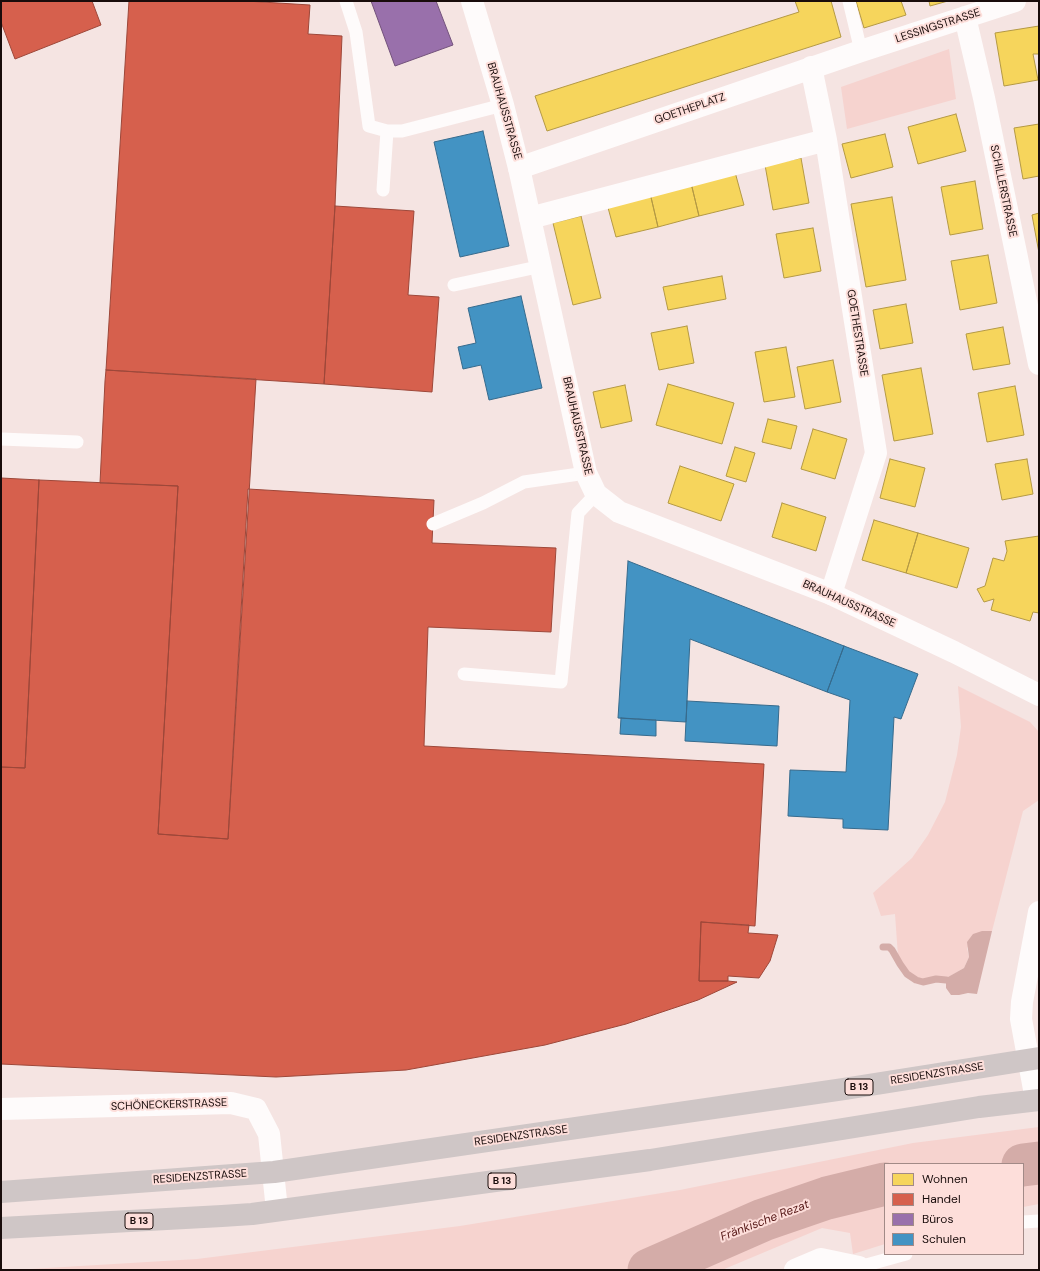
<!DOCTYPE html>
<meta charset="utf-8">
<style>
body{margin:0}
#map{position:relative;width:1040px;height:1271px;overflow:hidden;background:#f5e4e2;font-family:"DM Sans",sans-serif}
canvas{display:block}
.frame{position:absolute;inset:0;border:2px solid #190c0b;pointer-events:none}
.legend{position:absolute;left:884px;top:1163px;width:140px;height:92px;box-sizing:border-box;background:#fddeda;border:1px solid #a28a87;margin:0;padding:5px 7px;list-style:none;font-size:12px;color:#190c0b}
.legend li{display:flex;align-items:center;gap:8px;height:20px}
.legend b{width:20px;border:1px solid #a28a87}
</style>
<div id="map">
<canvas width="1040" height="1271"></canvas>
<div class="frame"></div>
<ul class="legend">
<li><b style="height:11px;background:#f6d55c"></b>Wohnen</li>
<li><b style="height:11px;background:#d6604d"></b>Handel</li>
<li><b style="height:11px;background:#9970ab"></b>Büros</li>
<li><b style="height:11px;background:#4393c3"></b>Schulen</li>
</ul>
</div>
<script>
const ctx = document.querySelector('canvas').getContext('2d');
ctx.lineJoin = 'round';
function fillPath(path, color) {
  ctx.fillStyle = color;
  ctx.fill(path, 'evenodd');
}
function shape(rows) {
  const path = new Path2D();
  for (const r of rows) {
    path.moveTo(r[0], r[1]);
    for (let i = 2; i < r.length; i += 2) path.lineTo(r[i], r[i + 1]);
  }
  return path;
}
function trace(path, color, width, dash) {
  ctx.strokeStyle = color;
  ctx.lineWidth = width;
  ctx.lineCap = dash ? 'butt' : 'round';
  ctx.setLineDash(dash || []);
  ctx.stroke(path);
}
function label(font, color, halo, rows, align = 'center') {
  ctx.font = font + ' "DM Sans",sans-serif';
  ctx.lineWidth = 4;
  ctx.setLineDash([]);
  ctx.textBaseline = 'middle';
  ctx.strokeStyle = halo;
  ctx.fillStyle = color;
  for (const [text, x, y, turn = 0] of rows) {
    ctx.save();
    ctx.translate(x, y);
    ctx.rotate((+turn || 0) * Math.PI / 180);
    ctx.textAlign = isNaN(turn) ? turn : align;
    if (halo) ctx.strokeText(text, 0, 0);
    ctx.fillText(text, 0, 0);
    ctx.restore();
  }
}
fillPath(shape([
 [949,49,956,99,847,129,841,87],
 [958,686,1030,722,1039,732,1039,800,1023,811,992,931,982,931,967,948,969,957,964,968,945,979,936,977,924,980,917,978,909,973,902,963,898,956,895,914,881,916,873,893,912,858,928,835,945,802,957,755,961,727],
 [1039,1127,1039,1204,1023,1207,1023,1164,885,1164,885,1244,853,1254,850,1233,822,1228,722,1270,14,1270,197,1259,460,1226,680,1190,913,1143]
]), '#f6d3cf');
fillPath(shape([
 [982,931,992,931,977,994,968,993,959,995,951,995,946,988,946,980,948,977,964,968,969,957,967,942,973,934]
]), '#d4aca8');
const homes = shape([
 [795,1,831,1,841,37,547,131,535,96,799,12,795,1],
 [856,1,901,1,906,15,864,28,856,1],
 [929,1,948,1,930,6,929,1],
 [1039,26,1039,54,1033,54,1038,80,1004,86,995,33,1039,26],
 [956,114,966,151,918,164,908,127,956,114],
 [1039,124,1039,176,1023,179,1014,128,1039,124],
 [885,134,893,167,851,178,842,144,885,134],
 [801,158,809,203,773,210,765,165,801,158],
 [735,172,744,205,699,216,691,183,735,172],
 [975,181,983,229,950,235,941,187,975,181],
 [691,183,699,216,658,227,650,193,691,183],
 [650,193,658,227,616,237,607,204,650,193],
 [892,197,906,280,866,287,851,204,892,197],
 [1039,213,1039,253,1032,215,1039,213],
 [581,216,601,298,573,305,553,223,581,216],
 [813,228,821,271,784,278,776,234,813,228],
 [988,255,997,303,960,310,951,261,988,255],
 [722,276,726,299,668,310,663,287,722,276],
 [906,304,913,343,880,349,873,310,906,304],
 [687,326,694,363,659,370,651,333,687,326],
 [1003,327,1010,364,973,370,966,334,1003,327],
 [786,347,795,397,764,402,755,352,786,347],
 [833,360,841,402,805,409,797,367,833,360],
 [921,368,933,434,894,441,882,375,921,368],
 [668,384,734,403,722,444,656,425,668,384],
 [625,385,632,421,601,428,593,392,625,385],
 [1015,386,1024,435,987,442,978,393,1015,386],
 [768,419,797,426,791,449,762,442,768,419],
 [813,429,847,439,835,479,801,469,813,429],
 [735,447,755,453,746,482,726,476,735,447],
 [890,459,925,468,915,507,880,498,890,459],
 [1027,459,1033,494,1002,500,995,464,1027,459],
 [680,466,734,484,721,521,668,503,680,466],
 [782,503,826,517,816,551,772,537,782,503],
 [874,520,918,533,906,573,862,560,874,520],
 [918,533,969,548,957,588,906,573,918,533],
 [1039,536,1039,613,1033,612,1030,621,991,610,994,599,984,602,977,589,985,586,993,558,1004,561,1007,551,1005,541,1039,536]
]);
fillPath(homes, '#f6d55c');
trace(homes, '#b49944', 1);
const shops = shape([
 [1,1,92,1,101,25,15,59,1,22,1,1],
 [129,1,246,1,310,5,308,34,342,36,335,206,324,384,106,370,129,1],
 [335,206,414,211,408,295,439,297,432,392,324,384,335,206],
 [106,370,256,379,228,839,158,834,178,486,100,483,105,381,106,370],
 [1,478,39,480,25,768,1,767,1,478],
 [39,480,178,486,158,834,228,839,248,489,434,500,432,543,556,548,551,632,428,627,424,746,764,764,755,926,701,922,699,981,728,981,737,982,698,1000,626,1024,545,1045,406,1070,276,1077,1,1064,1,767,25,768,39,480],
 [701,922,749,925,748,933,778,935,770,961,759,978,728,976,728,981,699,981,701,922]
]);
fillPath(shops, '#d6604d');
trace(shops, '#9d4739', 1);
const offices = shape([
 [371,1,436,1,453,45,395,66,371,1]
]);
fillPath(offices, '#9970ab');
trace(offices, '#73527b', 1);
const schools = shape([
 [483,131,509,246,460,257,434,142,483,131],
 [521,296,542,388,489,400,481,365,463,369,458,347,476,343,468,308,521,296],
 [628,561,844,646,827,692,690,639,686,722,618,718,628,561],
 [844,646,918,674,901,719,894,717,888,830,843,828,843,819,788,816,790,770,846,772,850,700,827,692,844,646],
 [687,701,779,706,777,746,685,741,687,701],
 [621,718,656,720,656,736,620,734,621,718]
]);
fillPath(schools, '#4393c3');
trace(schools, '#366a8c', 1);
trace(shape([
 [883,947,889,947,892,950,900,964,907,974,916,980,923,982,936,979,946,980]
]), '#d4aca8', 7);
trace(shape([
 [1023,1165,1039,1163],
 [649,1270,763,1220,827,1198,885,1184]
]), '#d4aca8', 43);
trace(shape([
 [346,1,356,32,369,126,387,131,402,131,503,105],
 [849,1,861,51],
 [383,190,387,131],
 [454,285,542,266],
 [1,439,77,442],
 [433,524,483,503,524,482,586,473],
 [464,674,561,682,578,513,596,494],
 [1023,1222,1039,1221],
 [859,1267,906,1254]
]), '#fefbfb', 13);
trace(shape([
 [965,17,984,98,1039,364],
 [811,67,826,140,876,453,831,594],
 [519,168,861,51,1015,1],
 [530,218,826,140],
 [1,1109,231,1103,256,1109,269,1134,277,1210],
 [795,1270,821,1259,859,1267,860,1270]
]), '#fefbfb', 22);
trace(shape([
 [472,1,503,105,519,168,586,473,596,494,619,512,831,594,954,652,1039,695],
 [1036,1100,1021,1019,1022,1002,1039,912]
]), '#fefbfb', 22);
trace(shape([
 [1,1192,274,1172,844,1089,1039,1058],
 [1,1228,222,1216,252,1214,650,1160,979,1107,1039,1100]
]), '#cfc6c6', 22);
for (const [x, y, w] of [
 [859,1087,28],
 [502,1181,28],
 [139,1221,28]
]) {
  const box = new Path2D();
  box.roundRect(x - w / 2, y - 8, w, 16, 3);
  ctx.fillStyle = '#fddeda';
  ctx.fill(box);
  trace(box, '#190c0b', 1);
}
label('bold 10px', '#190c0b', null, [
 ["B 13",859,1087],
 ["B 13",502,1181],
 ["B 13",139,1221]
]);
label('11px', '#190c0b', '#fddeda', [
 ["LESSINGSTRASSE",938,26,-18],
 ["GOETHEPLATZ",690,109,-19],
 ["BRAUHAUSSTRASSE",504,111,74],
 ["SCHILLERSTRASSE",1003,191,78],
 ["GOETHESTRASSE",857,333,81],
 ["BRAUHAUSSTRASSE",577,426,77],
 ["BRAUHAUSSTRASSE",849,604,24],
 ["RESIDENZSTRASSE",937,1074,-9],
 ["SCHÖNECKERSTRASSE",169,1105,-2],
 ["RESIDENZSTRASSE",521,1136,-8],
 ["RESIDENZSTRASSE",200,1177,-4]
]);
label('italic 12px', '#561817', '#fddeda', [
 ["Fränkische Rezat",765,1221,-21]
]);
</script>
